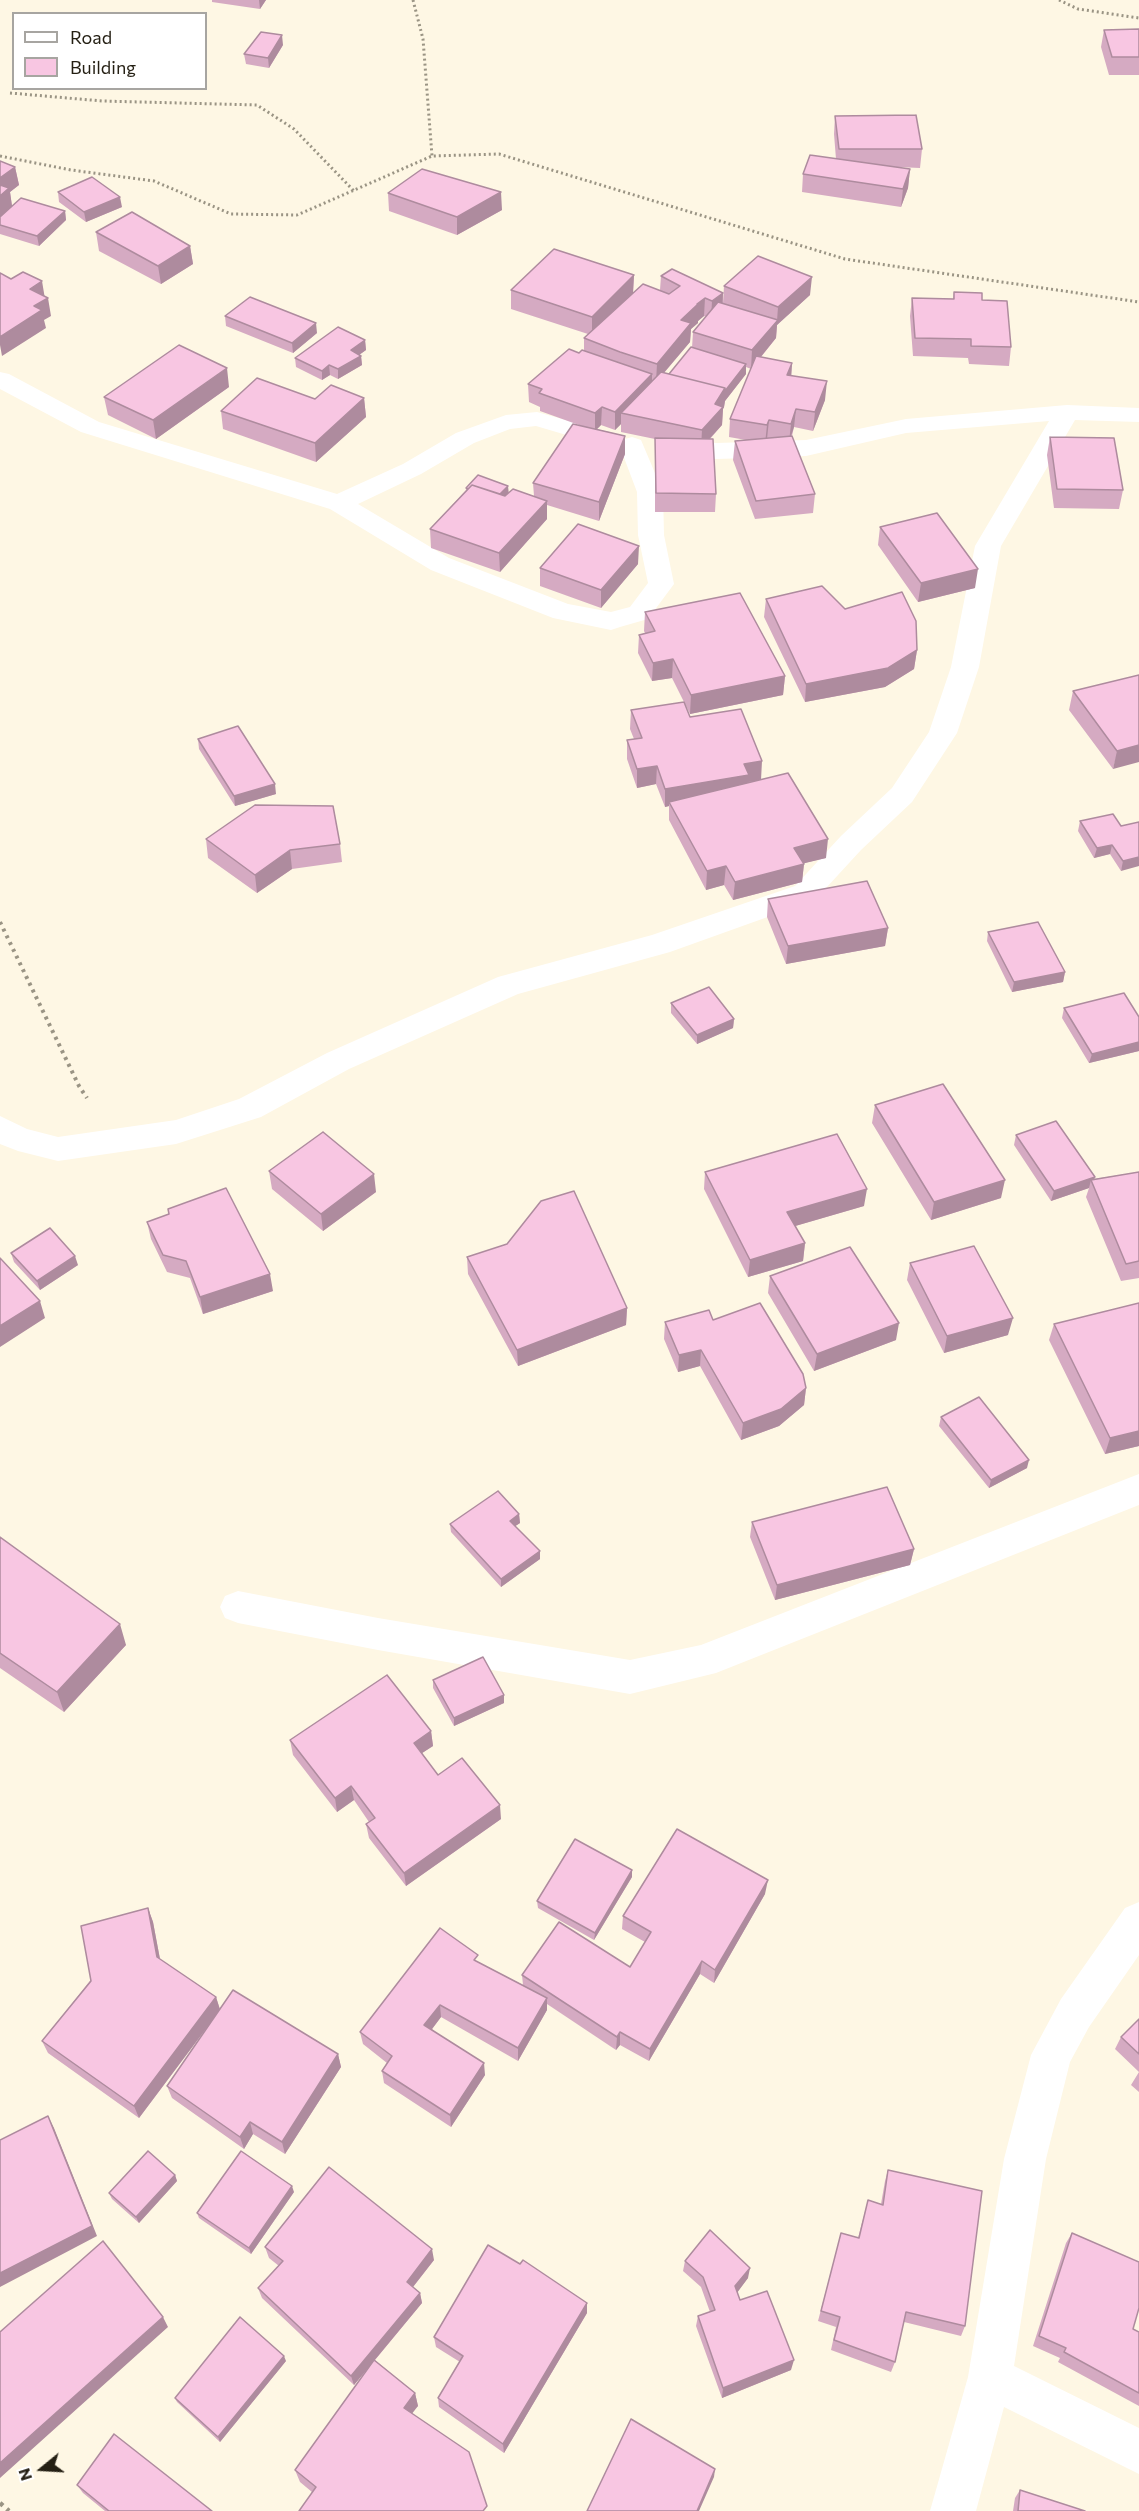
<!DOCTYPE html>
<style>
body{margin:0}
#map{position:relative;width:1139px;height:2511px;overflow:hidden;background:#fef7e4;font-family:Commissioner,sans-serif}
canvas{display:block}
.legend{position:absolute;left:12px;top:12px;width:195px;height:78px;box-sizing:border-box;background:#fff;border:2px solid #a7a5a1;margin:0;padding:8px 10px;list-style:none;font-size:18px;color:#241f13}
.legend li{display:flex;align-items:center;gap:12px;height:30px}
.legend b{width:30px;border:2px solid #a7a5a1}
.north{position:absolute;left:12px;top:2439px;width:60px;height:60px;-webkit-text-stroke:4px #fff;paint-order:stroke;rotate:252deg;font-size:16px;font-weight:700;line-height:24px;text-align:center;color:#241f13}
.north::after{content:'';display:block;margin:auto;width:21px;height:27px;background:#241f13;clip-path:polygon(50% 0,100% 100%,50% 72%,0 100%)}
</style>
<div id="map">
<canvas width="1139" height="2511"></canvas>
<ul class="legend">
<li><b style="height:8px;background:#fff"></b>Road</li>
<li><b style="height:16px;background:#f8c6e2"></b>Building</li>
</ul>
<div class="north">N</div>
</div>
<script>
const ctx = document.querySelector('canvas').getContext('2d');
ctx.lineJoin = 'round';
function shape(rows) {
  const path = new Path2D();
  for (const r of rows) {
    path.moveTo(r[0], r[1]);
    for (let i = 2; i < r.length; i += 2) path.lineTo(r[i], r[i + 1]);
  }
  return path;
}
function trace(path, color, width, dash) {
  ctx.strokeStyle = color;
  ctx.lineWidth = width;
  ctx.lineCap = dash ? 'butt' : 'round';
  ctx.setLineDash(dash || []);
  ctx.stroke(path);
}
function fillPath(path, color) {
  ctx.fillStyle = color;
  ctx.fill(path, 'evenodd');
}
trace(shape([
 [413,0,423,39,432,156],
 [1059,0,1078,9,1139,18],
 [10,93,102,101,257,105,294,129,354,191],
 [0,156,71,170,154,181,231,214,297,215,432,156,499,154,845,259,1139,302]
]), '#9a9484', 3, [2, 3]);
trace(shape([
 [0,922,79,1086,87,1098]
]), '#9a9484', 4, [3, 4.5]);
trace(shape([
 [0,2503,9,2511]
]), '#9a9484', 4.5, [4, 5]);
fillPath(shape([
 [0,372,9,374,99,422,337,494,403,464,456,433,506,415,537,412,623,436,625,439,632,437,641,440,663,492,664,535,674,584,648,619,620,627,611,630,553,618,431,570,330,509,81,432,0,389,0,372],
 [536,426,614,449,620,447,637,492,638,535,648,583,630,607,611,612,568,604,449,558,358,504,421,474,474,443,510,429,536,426],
 [1067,405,1139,408,1139,422,1075,420,1001,546,979,667,957,733,912,802,861,850,815,900,670,952,518,994,349,1069,261,1117,176,1144,58,1161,18,1151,0,1144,0,1116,27,1129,58,1137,176,1120,239,1099,327,1053,498,977,652,935,795,886,841,836,892,788,929,732,951,667,975,546,1049,421,906,433,806,456,717,459,668,456,659,453,656,448,659,443,668,440,717,443,806,440,906,419,1067,405],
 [1139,1474,1139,1505,716,1673,630,1694,378,1650,238,1623,225,1618,220,1607,225,1596,238,1591,378,1618,630,1660,701,1645,1139,1474],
 [1139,1902,1139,1955,1089,2027,1070,2062,1046,2159,1014,2366,1139,2428,1139,2474,1004,2407,976,2511,930,2511,968,2377,1004,2159,1031,2055,1061,1999,1125,1908,1139,1902]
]), '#fff');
fillPath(shape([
 [212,0,266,0,260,9,212,2],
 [1139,29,1139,75,1109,75,1101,47,1104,30],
 [283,45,269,68,246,64,244,54],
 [835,116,922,149,920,168,897,167,910,169,908,188,901,207,802,192,803,174,836,159,834,134],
 [0,161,15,167,19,185,10,192,12,206,65,211,66,220,39,246,0,234],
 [58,192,122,207,86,222,59,202],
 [388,193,502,210,457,235,389,211],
 [96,232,190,246,193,264,161,284,99,251],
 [634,275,633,293,660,290,661,276,723,293,723,303,724,286,810,295,777,325,776,338,761,357,792,363,791,375,825,400,813,431,794,427,792,436,815,494,813,513,755,519,733,460,735,441,746,440,729,437,730,419,751,369,746,367,746,374,725,401,724,407,723,409,722,425,710,439,716,494,715,512,655,512,655,439,621,432,621,424,615,430,601,425,597,429,625,436,625,454,599,521,547,505,547,519,500,572,431,548,430,529,466,490,466,488,534,496,533,483,579,425,540,411,540,407,529,402,528,384,579,353,584,351,584,338,588,334,511,309,511,290],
 [704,316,706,317,693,332,692,348,669,374,664,373,690,342,691,329,698,323,698,321],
 [954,292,982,300,1011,347,1009,366,969,364,968,358,913,356,910,316,912,298,953,299],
 [225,316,317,333,293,353,226,326],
 [365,340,366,350,359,355,361,356,362,365,338,379,330,375,322,380,296,367,295,358],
 [229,387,156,439,108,415,104,397],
 [364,398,366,417,316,462,223,429,221,411],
 [1050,437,1123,490,1119,509,1054,508,1047,455],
 [880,527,975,588,918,602,878,545],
 [638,564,601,608,540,586,540,568],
 [766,599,845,609,917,650,914,669,885,687,805,702,764,617],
 [645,612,785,676,783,695,690,714,672,678,652,681,638,653,639,635,645,633,644,631],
 [1139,675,1113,769,1069,710,1073,691],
 [631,710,690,717,761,779,826,858,804,863,802,882,733,900,724,885,706,890,669,820,669,806,665,807,656,784,637,788,627,759,627,740,634,739,630,729],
 [198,739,276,794,235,806,199,749],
 [1080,821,1121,826,1139,822,1121,871,1110,854,1094,858,1078,831],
 [206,839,340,844,342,862,292,869,257,893,208,858],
 [768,899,888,928,885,946,786,964,767,917],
 [988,932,1065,972,1063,982,1012,992,987,941],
 [671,1003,734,1019,733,1028,697,1044,671,1013],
 [1064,1008,1139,1017,1139,1051,1089,1063,1062,1018],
 [875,1105,1001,1198,931,1220,872,1123],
 [1016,1135,1094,1179,1139,1172,1139,1278,1121,1281,1086,1197,1089,1188,1051,1201,1014,1145],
 [269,1171,376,1192,323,1231,272,1189],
 [705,1172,864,1206,795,1226,805,1243,803,1261,748,1277,704,1189],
 [147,1222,273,1291,203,1314,190,1278,167,1272,151,1239],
 [11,1253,78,1265,40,1290,14,1262],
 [467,1257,627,1308,626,1325,518,1366,468,1274],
 [910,1263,1008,1335,944,1353,907,1280],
 [770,1276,896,1340,814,1371,768,1293],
 [713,1320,806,1388,804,1405,779,1426,741,1440,700,1366,678,1372,664,1339,665,1322],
 [1054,1324,1139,1446,1105,1454,1049,1340],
 [941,1417,1027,1468,989,1488,939,1426],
 [519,1514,520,1523,515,1526,540,1551,540,1559,501,1587,451,1532,450,1524],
 [752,1522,914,1549,910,1565,775,1600,750,1537],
 [0,1537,126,1645,64,1712,0,1668],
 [433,1680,504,1703,454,1726,433,1688],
 [431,1731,433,1746,422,1753,438,1775,501,1819,406,1886,369,1838,366,1824,369,1822,354,1800,337,1812,293,1755,290,1740],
 [632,1877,594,1940,538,1908,537,1901],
 [765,1894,714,1983,700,1974,649,2061,620,2045,616,2050,547,2004,547,2010,518,2061,441,2017,432,2029,485,2075,451,2127,384,2083,382,2071,387,2063,363,2044,360,2032,478,1962,523,1985,522,1975,630,1967,645,1942,622,1929,623,1916],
 [148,1908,153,1922,160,1959,216,1997,220,2009,338,2054,341,2067,285,2154,253,2134,244,2149,172,2098,167,2086,208,2026,139,2118,48,2053,42,2041],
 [1139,2019,1139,2092,1131,2085,1139,2072,1115,2049,1121,2037],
 [888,2170,965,2326,961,2336,904,2322,895,2362,891,2372,831,2350,836,2327,818,2321,841,2233,858,2238,868,2200,881,2204,885,2181],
 [175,2175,177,2181,139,2223,112,2199,109,2193],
 [294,2192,251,2254,199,2218,197,2213],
 [1072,2233,1133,2329,1139,2332,1139,2406,1058,2362,1060,2358,1033,2346,1066,2243],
 [265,2247,434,2260,413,2287,420,2293,422,2303,375,2360,415,2393,418,2406,312,2492,300,2482,295,2470,369,2367,354,2385,262,2298,258,2288,279,2266,269,2258],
 [685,2261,748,2278,737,2292,740,2300,791,2370,722,2398,696,2326,698,2316,710,2312,701,2287,683,2271],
 [587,2303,587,2313,504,2453,439,2407,438,2398,460,2362,436,2347,434,2337],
 [286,2361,220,2442,177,2402,175,2398],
 [77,2485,212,2511,105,2511,83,2493],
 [1020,2490,1085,2511,1013,2511,1015,2498]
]), '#d5aac2');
fillPath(shape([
 [259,0,266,0,260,9],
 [282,35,283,45,269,68,268,58],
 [15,167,19,185,10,192,12,206,0,217,0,178],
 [910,169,908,188,901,207,903,189],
 [501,192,502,210,457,235,457,217],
 [120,197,122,207,86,222,84,212],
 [65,211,66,220,39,246,37,236],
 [190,246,193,264,161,284,158,266],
 [634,275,633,293,592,336,592,317],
 [812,277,810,295,777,325,776,338,751,369,752,350,777,321,778,307],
 [42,281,45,299,48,298,51,316,44,320,46,328,2,356,0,345,0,337,30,289],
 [723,293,722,312,711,319,712,301],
 [705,298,704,316,698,321,698,323,691,329,690,342,656,382,657,364,681,320,697,304],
 [316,323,317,333,293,353,292,343],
 [365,340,366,350,352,360,351,350],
 [361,356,362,365,338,379,338,369],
 [792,363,791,381,787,375],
 [746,364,746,374,725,401,724,407,723,409,722,425,701,448,702,430,715,404,725,388],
 [329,365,330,375,322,380,322,371],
 [227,368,229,387,156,439,153,420],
 [652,374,652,393,621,413,621,424,615,430,615,412],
 [827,381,825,400,813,431,815,412],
 [364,398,366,417,316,462,315,443],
 [602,407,601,425,595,431,595,413],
 [796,409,794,427,789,442,791,424],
 [769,420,767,439,765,444,767,425],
 [625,436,625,454,599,521,599,502],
 [508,486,509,495,495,499],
 [547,501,547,519,500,572,499,553],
 [639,546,638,564,601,608,601,590],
 [978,569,975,588,918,602,921,583],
 [917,650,914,669,885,687,805,702,806,684],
 [673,659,672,678,652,681,653,663],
 [785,676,783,695,690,714,691,695],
 [1139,745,1139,762,1113,769,1117,751],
 [762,761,761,780,748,782,747,794,669,802,669,806,665,807,665,789,744,764],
 [657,766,656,784,637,788,637,769],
 [275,784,276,794,235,806,234,796],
 [828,839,826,858,793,866,794,848],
 [1112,845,1110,854,1094,858,1097,848],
 [290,850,292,869,257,893,255,875],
 [1139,857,1139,866,1121,871,1123,861],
 [804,864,802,882,733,900,735,882],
 [726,866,724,885,706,890,707,871],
 [888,928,885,946,786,964,788,946],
 [1065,972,1063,982,1012,992,1014,982],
 [734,1019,733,1028,697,1044,697,1035],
 [1139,1042,1139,1051,1089,1063,1092,1054],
 [374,1174,376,1192,323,1231,321,1214],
 [1095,1177,1093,1185,1091,1180,1089,1188,1051,1201,1054,1191],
 [1005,1180,1001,1198,931,1220,934,1202],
 [867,1189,864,1206,785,1229,787,1212],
 [805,1243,803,1261,748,1277,750,1260],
 [75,1256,78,1265,40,1290,37,1281],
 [270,1274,273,1291,203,1314,200,1297],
 [40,1301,45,1318,0,1347,0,1326],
 [627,1308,626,1325,518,1366,517,1350],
 [1013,1318,1008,1335,944,1353,947,1336],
 [899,1323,896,1340,814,1371,817,1354],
 [701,1350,700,1366,678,1372,679,1355],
 [806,1388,804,1405,779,1426,741,1440,743,1423],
 [1139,1431,1139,1446,1105,1454,1110,1438],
 [1029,1460,1027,1468,989,1488,991,1480],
 [519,1514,520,1523,511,1529,510,1521],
 [914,1549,910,1565,775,1600,777,1585],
 [540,1551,540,1559,501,1587,501,1579],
 [120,1624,126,1645,64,1712,57,1692],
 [504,1695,504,1703,454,1726,454,1718],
 [431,1731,433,1746,416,1757,414,1743],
 [351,1786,354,1800,337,1812,335,1798],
 [500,1805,501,1819,406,1886,404,1873],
 [632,1870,632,1877,594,1940,595,1933],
 [768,1880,765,1894,714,1983,715,1970],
 [148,1908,153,1922,162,1970,157,1957],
 [702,1961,700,1974,649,2061,650,2049],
 [216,1997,220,2010,139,2118,134,2106],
 [547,1998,547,2010,518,2061,518,2048],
 [440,2005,441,2017,426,2037,424,2025],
 [620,2032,620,2045,616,2050,617,2037],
 [338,2054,341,2067,285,2154,282,2142],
 [484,2063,485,2075,451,2127,450,2115],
 [48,2116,54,2128,97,2236,0,2287,0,2273],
 [250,2122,253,2134,244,2149,240,2137],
 [175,2175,177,2181,139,2223,136,2217],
 [292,2186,294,2192,251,2254,249,2248],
 [432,2249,434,2260,409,2292,407,2282],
 [750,2268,748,2278,734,2297,735,2286],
 [420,2293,422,2303,354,2385,351,2376],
 [587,2303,587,2313,504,2453,503,2444],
 [163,2317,168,2327,0,2478,0,2463],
 [284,2356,286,2361,220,2442,218,2437],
 [794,2360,791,2370,722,2398,723,2388],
 [415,2393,418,2406,407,2420,404,2408],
 [715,2469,714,2477,699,2511,697,2511]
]), '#ae8b9e');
const building = shape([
 [1139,29,1139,57,1112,57,1104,30,1139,29],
 [261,32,282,35,268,58,244,54,261,32],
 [916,115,922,149,839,149,835,116,916,115],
 [810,155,910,169,903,189,803,174,810,155],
 [0,161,15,167,0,178,0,161],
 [422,169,501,192,457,217,388,193,422,169],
 [92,177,120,197,84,212,58,192,92,177],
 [0,185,9,188,0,196,0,185],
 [21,198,65,211,37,236,0,225,0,217,21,198],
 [132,212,190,246,158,266,96,232,132,212],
 [554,249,634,275,592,317,511,290,554,249],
 [758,256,812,277,778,307,724,286,758,256],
 [672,269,723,293,712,301,705,298,697,304,698,304,681,320,691,323,657,364,620,352,584,338,643,284,669,294,680,286,661,276,672,269],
 [23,272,42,281,30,289,48,298,34,306,42,310,0,337,0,273,11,279,23,272],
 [954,292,982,293,982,300,1007,301,1011,347,971,346,971,339,915,338,912,298,954,299,954,292],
 [250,297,316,323,292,343,225,316,250,297],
 [718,302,778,320,752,350,693,332,718,302],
 [338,327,365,340,351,350,361,356,338,369,329,365,322,371,295,358,338,327],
 [179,345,227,368,153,420,104,397,179,345],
 [691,347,746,364,725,391,725,388,669,374,691,347],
 [569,349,579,353,582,350,652,374,615,412,602,407,595,413,539,393,542,389,528,384,569,349],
 [756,356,792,363,787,375,827,381,815,412,796,409,791,424,769,420,767,425,730,419,756,356],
 [661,372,725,388,715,404,723,407,702,430,621,413,661,372],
 [257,378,315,399,331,385,364,398,315,443,221,411,257,378],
 [573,424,625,436,599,502,533,483,573,424],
 [792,436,815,494,756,501,735,441,792,436],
 [1050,437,1114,438,1123,490,1057,489,1050,437],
 [655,438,713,439,716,494,656,493,655,438],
 [478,475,508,486,500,494,472,485,468,489,466,488,478,475],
 [472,485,505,496,513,489,547,501,499,553,430,529,472,485],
 [937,513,978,569,921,583,880,527,937,513],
 [578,524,639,546,601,590,540,568,578,524],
 [822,586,845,609,902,592,916,621,917,650,888,668,806,684,766,599,822,586],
 [740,593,785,676,691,695,673,659,653,663,639,635,655,631,645,612,740,593],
 [1139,675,1139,745,1117,751,1073,691,1139,675],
 [684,702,690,717,741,709,762,761,744,764,749,775,665,789,657,766,637,769,627,740,642,738,631,710,684,702],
 [238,726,275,784,234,796,198,739,238,726],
 [788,773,828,839,794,848,804,864,735,882,726,866,707,871,669,802,788,773],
 [255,805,333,806,340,844,290,850,255,875,206,839,255,805],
 [1113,814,1121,826,1139,822,1139,857,1123,861,1112,845,1097,848,1080,821,1113,814],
 [867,881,888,928,788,946,768,899,867,881],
 [1038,922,1065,972,1014,982,988,932,1038,922],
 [709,987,734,1019,697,1035,671,1003,709,987],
 [1124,993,1139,1017,1139,1042,1092,1054,1064,1008,1124,993],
 [943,1084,1005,1180,934,1202,875,1105,943,1084],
 [1056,1121,1095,1177,1054,1191,1016,1135,1056,1121],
 [323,1132,374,1174,321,1214,269,1171,323,1132],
 [837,1134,867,1189,787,1212,805,1243,750,1260,705,1172,837,1134],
 [1139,1172,1139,1261,1126,1264,1091,1180,1139,1172],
 [226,1188,270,1274,200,1297,186,1261,163,1255,147,1222,169,1214,168,1209,226,1188],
 [574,1191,627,1308,517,1350,467,1257,507,1244,541,1201,574,1191],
 [50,1228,75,1256,37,1281,11,1253,50,1228],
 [974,1246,1013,1318,947,1336,910,1263,974,1246],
 [850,1247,899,1323,817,1354,770,1276,850,1247],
 [0,1258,40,1301,0,1326,0,1258],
 [760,1303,803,1374,806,1388,781,1409,743,1423,701,1350,679,1355,665,1322,709,1310,713,1320,760,1303],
 [1139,1303,1139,1431,1110,1438,1054,1324,1139,1303],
 [979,1397,1029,1460,991,1480,941,1417,979,1397],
 [887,1487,914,1549,777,1585,752,1522,887,1487],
 [498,1491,519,1514,510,1521,540,1551,501,1579,450,1524,498,1491],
 [0,1537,120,1624,57,1692,0,1653,0,1537],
 [483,1657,504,1695,454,1718,433,1680,483,1657],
 [387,1675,431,1731,414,1743,438,1775,462,1758,500,1805,404,1873,366,1824,375,1818,351,1786,335,1798,290,1740,387,1675],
 [677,1829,768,1880,715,1970,702,1961,650,2049,620,2032,617,2037,522,1975,559,1922,630,1967,651,1932,623,1916,677,1829],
 [575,1839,632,1870,595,1933,537,1901,575,1839],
 [148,1908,157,1957,216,1997,134,2106,42,2041,91,1981,81,1926,148,1908],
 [440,1928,478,1955,474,1960,547,1998,518,2048,440,2005,424,2025,484,2063,450,2115,382,2071,392,2056,360,2032,440,1928],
 [233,1990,338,2054,282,2142,250,2122,240,2137,167,2086,233,1990],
 [1139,2019,1139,2054,1121,2037,1139,2019],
 [48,2116,92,2226,0,2273,0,2140,48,2116],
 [148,2151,175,2175,136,2217,109,2193,148,2151],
 [241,2151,292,2186,249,2248,197,2213,241,2151],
 [329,2167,432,2249,407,2282,420,2293,351,2376,258,2288,283,2261,265,2247,329,2167],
 [888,2170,982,2191,965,2326,906,2312,895,2362,834,2340,840,2317,821,2311,841,2233,859,2238,868,2200,883,2205,888,2170],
 [710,2230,750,2268,735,2286,740,2300,767,2291,794,2360,723,2388,698,2316,715,2310,703,2277,685,2261,710,2230],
 [1072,2233,1139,2262,1139,2308,1133,2329,1139,2332,1139,2393,1064,2352,1066,2348,1039,2336,1072,2233],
 [103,2241,163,2317,0,2463,0,2332,103,2241],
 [488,2245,520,2264,523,2260,587,2303,503,2444,438,2398,463,2356,434,2337,488,2245],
 [240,2317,284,2356,218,2437,175,2398,240,2317],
 [374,2360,415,2393,404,2408,469,2452,487,2506,483,2511,299,2511,316,2487,295,2470,374,2360],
 [631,2419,715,2469,697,2511,587,2511,631,2419],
 [114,2434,212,2511,109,2511,77,2485,114,2434],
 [1020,2490,1085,2511,1018,2511,1020,2490]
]);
fillPath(building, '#f8c6e2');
trace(building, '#ae8b9e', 1.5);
</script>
